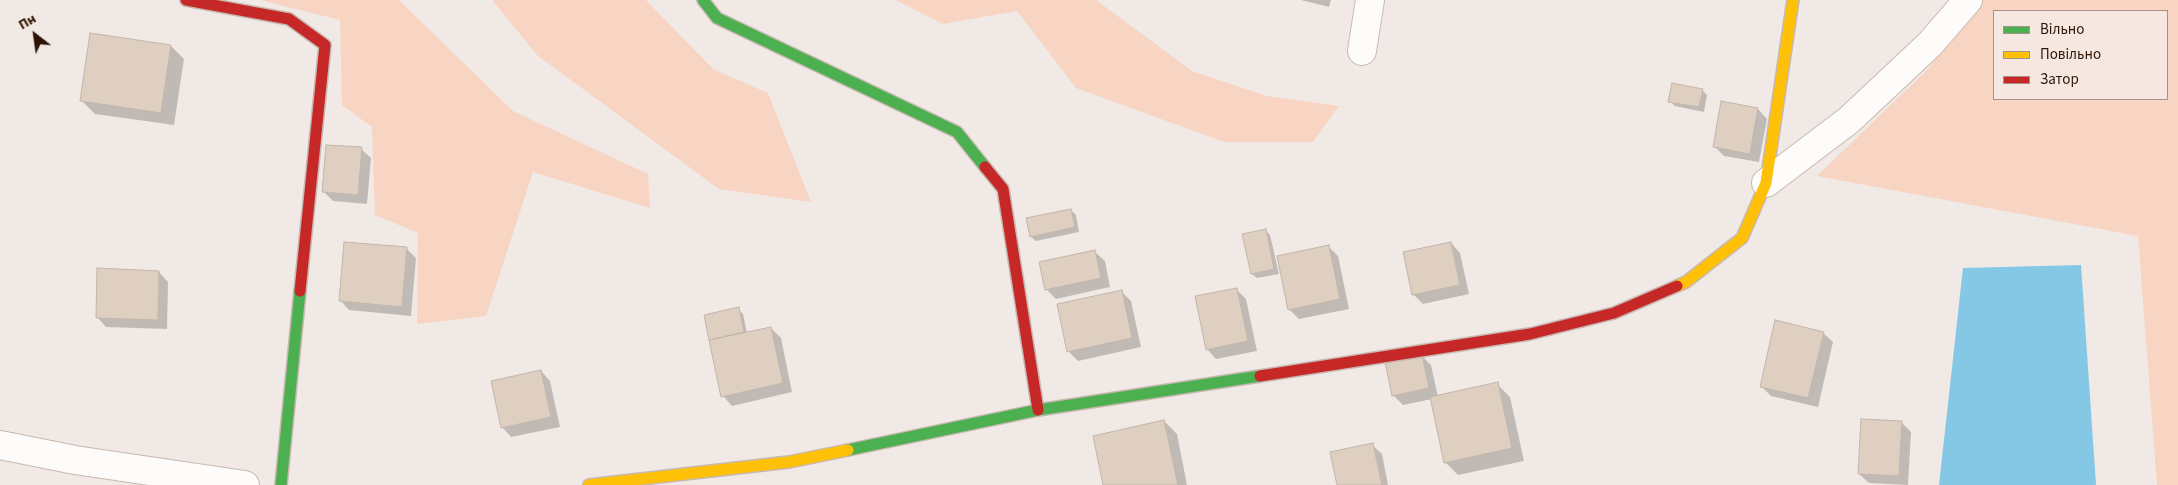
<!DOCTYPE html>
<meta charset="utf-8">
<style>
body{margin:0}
#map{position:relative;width:2178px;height:485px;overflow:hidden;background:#f1e9e5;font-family:"Source Sans 3",sans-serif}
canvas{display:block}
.legend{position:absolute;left:1993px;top:10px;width:175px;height:90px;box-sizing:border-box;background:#f6e8e0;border:1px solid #a59389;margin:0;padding:6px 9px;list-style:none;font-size:15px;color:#2c1406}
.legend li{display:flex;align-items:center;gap:10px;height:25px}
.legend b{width:25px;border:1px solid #a59389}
.north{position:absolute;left:10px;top:10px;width:50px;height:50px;-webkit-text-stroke:4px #f6e8e0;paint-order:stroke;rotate:330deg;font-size:14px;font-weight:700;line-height:20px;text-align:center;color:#2c1406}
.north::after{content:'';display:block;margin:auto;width:18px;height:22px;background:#2c1406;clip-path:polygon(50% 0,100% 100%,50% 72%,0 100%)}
</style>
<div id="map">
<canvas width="2178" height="485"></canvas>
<ul class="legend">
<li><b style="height:6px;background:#4caf50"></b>Вільно</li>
<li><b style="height:6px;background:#ffc107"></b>Повільно</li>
<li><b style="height:6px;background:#c62828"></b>Затор</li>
</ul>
<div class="north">Пн</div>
</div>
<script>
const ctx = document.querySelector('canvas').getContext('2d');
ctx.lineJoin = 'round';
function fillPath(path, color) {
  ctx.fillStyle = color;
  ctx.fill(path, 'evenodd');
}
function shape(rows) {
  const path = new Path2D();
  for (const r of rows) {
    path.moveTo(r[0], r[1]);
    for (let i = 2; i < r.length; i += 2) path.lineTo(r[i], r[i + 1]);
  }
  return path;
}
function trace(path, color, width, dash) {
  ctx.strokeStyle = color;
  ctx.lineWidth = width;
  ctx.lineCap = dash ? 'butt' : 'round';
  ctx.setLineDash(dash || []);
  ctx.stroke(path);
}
fillPath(shape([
 [260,0,399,0,513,111,648,174,650,208,533,172,486,316,417,324,418,233,375,215,372,127,342,105,340,20],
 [492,0,646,0,713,69,768,93,811,202,719,189,538,56],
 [896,0,1096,0,1192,71,1267,96,1339,106,1313,142,1224,142,1076,88,1017,11,943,24],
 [1982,0,2178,0,2178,485,2157,485,2138,236,1817,176,1928,69],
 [1994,11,2167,11,2167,99,1994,99]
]), '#f8d5c2');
fillPath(shape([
 [2081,265,2096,485,1939,485,1963,268]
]), '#85c8e6');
fillPath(shape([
 [1301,0,1331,0,1329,7],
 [171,46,184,59,174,125,95,114,82,101],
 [1702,90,1707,95,1704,112,1675,106,1670,101],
 [1758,109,1767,119,1759,162,1724,156,1714,146],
 [361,149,371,158,367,204,333,201,324,192],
 [1071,210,1076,215,1079,232,1036,241,1031,237],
 [1265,230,1270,235,1279,274,1257,278,1252,274],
 [1451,243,1460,253,1469,294,1423,304,1413,294],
 [1328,246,1338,256,1349,309,1299,319,1289,309],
 [407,249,416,258,411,316,349,310,340,300],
 [1095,252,1105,261,1110,287,1056,299,1046,289],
 [159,272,168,282,167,329,106,327,97,317],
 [1236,289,1246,299,1257,351,1216,359,1207,349],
 [1122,292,1131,301,1141,347,1078,361,1068,351],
 [738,309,743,314,747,333,771,328,781,338,792,392,732,406,723,396,705,316],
 [1823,333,1833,342,1818,407,1771,396,1761,386],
 [1422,356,1431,365,1438,397,1497,384,1510,397,1524,461,1458,475,1445,462,1432,399,1403,405,1393,395],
 [541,371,550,381,560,427,511,437,502,427],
 [1164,421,1177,434,1187,485,1105,485],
 [1901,422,1911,432,1908,485,1869,483,1859,474],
 [1372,445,1382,454,1388,485,1338,485]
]), '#0003');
const building = shape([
 [90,33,171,45,161,113,80,101,90,33],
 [1672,83,1703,89,1699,107,1668,102,1672,83],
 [1721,101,1758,108,1750,154,1713,147,1721,101],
 [326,145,362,147,358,195,322,192,326,145],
 [1071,209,1075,227,1030,237,1026,218,1071,209],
 [1266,229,1274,269,1251,274,1242,234,1266,229],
 [344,242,407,247,402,307,339,301,344,242],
 [1451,242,1460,285,1412,295,1403,252,1451,242],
 [1329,245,1340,299,1288,310,1277,256,1329,245],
 [1095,250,1101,278,1045,290,1039,262,1095,250],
 [97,268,159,271,158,320,96,318,97,268],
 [1237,288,1248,341,1206,350,1195,296,1237,288],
 [1122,290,1132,338,1067,352,1057,304,1122,290],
 [739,307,744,332,709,340,704,315,739,307],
 [1775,320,1824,332,1808,398,1760,387,1775,320],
 [771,327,783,383,721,397,709,340,771,327],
 [1422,354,1429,388,1392,396,1385,362,1422,354],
 [541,370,551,417,501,428,491,381,541,370],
 [1498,382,1512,448,1444,463,1430,397,1498,382],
 [1861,419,1902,421,1899,476,1858,474,1861,419],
 [1164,420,1178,485,1103,485,1093,436,1164,420],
 [1373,443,1382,485,1337,485,1330,452,1373,443]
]);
fillPath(building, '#decfc0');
trace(building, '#c2b5a9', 1);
const street = shape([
 [1362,51,1370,0],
 [1766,183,1849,120,1930,44,1968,0],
 [0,445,75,460,245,485]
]);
const fast = shape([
 [703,0,717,18,957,132,985,167],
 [848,450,1038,410,1260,376],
 [281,485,300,291]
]);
const slow = shape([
 [1677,286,1686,282,1742,238,1766,183,1793,0],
 [589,485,789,462,848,450]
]);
const jam = shape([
 [186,0,289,19,325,45,300,291],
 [985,167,1003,189,1038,410],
 [1260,376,1530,334,1614,313,1677,286]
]);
trace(street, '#c8b8b0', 30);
trace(fast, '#c8b8b0', 14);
trace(slow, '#c8b8b0', 14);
trace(jam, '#c8b8b0', 14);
trace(street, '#fdfcfb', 28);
trace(fast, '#4caf50', 11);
trace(slow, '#ffc107', 11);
trace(jam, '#c62828', 11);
</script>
